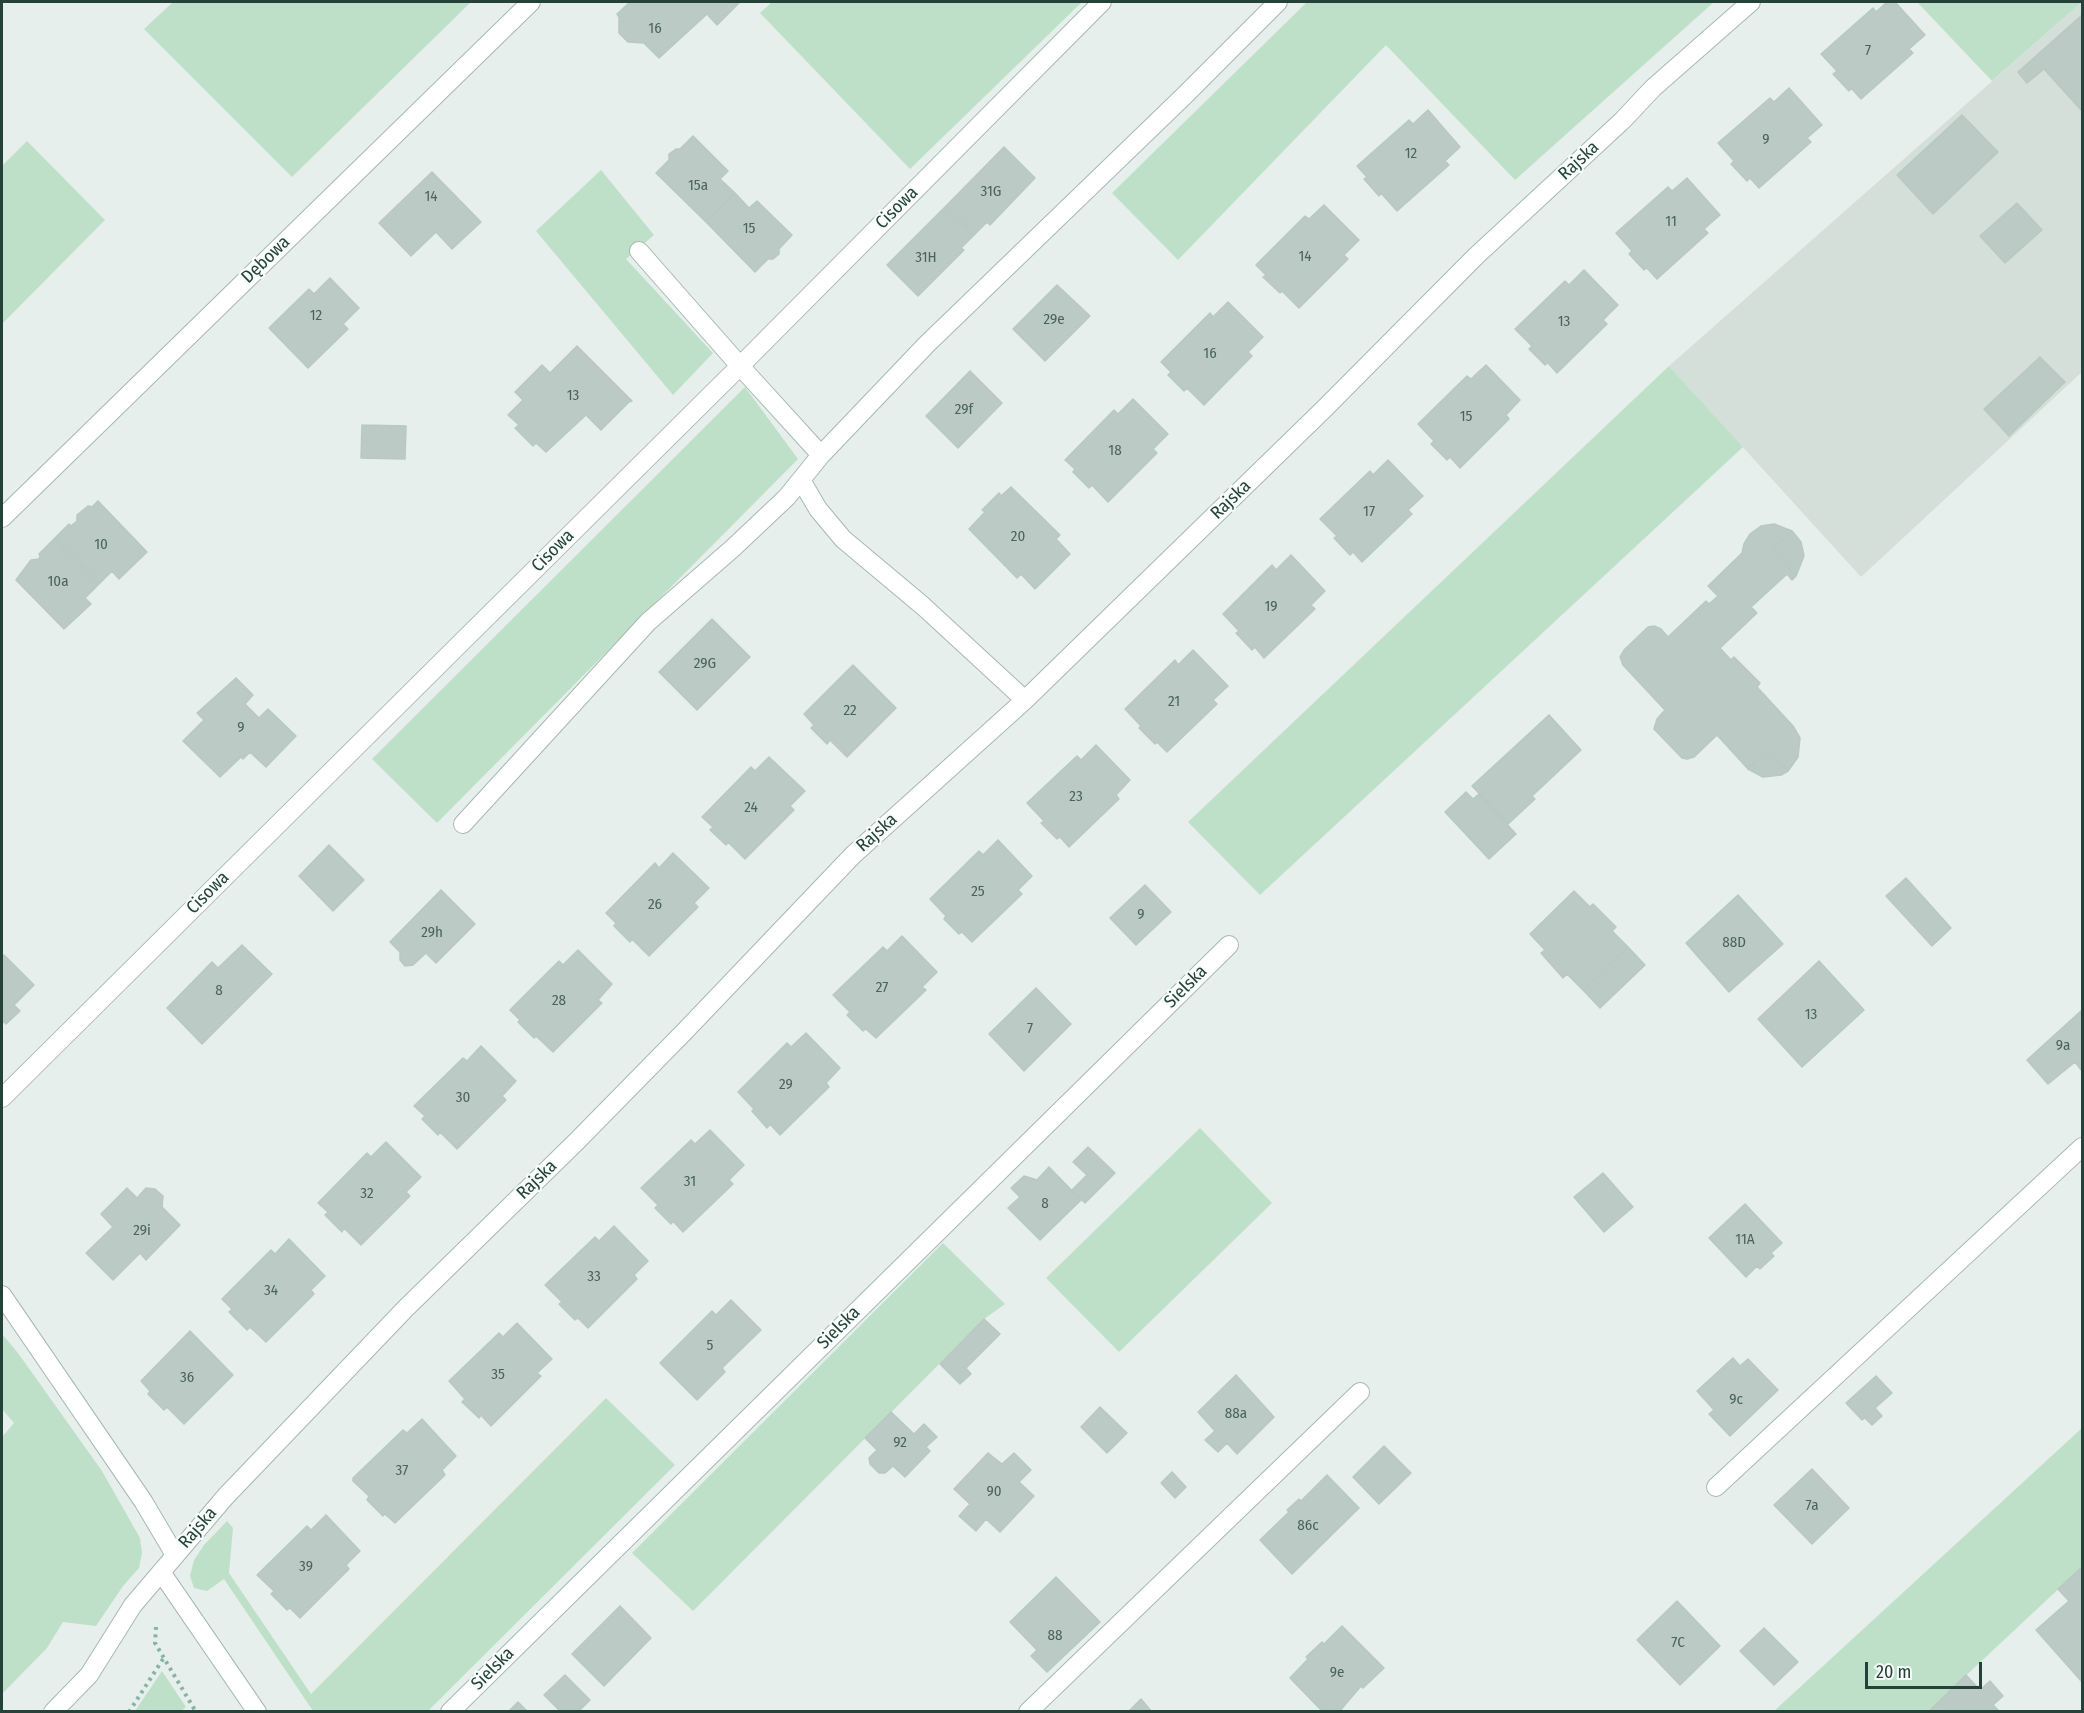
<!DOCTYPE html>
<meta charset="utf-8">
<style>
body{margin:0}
#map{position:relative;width:2084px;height:1713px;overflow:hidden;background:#e6efeb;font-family:"Fira Sans Condensed",sans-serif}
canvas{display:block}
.frame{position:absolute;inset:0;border:3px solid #24423a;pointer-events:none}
.scale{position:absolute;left:1865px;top:1662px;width:117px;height:27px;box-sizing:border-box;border:3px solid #24423a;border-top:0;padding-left:8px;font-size:18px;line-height:21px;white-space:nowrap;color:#24423a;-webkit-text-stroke:4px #f7fbf9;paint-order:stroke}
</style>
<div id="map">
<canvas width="2084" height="1713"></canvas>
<div class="frame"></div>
<div class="scale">20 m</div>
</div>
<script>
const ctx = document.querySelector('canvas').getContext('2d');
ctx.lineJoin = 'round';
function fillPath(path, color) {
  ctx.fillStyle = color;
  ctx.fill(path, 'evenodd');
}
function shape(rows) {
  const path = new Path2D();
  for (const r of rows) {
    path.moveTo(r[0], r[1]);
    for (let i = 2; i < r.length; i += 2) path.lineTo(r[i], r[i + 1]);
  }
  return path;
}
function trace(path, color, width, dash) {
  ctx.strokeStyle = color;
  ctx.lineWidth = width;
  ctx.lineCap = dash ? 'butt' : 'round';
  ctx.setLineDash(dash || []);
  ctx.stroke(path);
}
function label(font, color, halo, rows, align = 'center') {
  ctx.font = font + ' "Fira Sans Condensed",sans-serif';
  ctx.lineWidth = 4.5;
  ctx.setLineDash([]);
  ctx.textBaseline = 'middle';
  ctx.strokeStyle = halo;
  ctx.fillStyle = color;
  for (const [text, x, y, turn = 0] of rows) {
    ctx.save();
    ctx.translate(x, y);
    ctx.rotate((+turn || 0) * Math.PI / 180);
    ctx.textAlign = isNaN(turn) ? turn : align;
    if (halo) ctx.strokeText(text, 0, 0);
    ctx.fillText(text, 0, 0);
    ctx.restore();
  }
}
fillPath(shape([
 [2082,2,2082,372,1861,577,1669,366]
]), '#d4dfda');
fillPath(shape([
 [173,2,471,2,292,177,144,29],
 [772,2,1082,2,910,169,760,13],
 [1307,2,1714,2,1515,180,1386,45,1178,260,1112,193],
 [1917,2,2082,2,1992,81],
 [27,141,105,220,2,324,2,166],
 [601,170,654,235,626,259,713,353,673,395,536,231],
 [1669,366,1743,447,1260,895,1188,822],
 [745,387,798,459,437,823,372,759],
 [1200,1128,1272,1203,1119,1352,1046,1278],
 [943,1243,1005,1304,984,1319,693,1611,632,1553],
 [2,1334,18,1353,102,1471,140,1538,142,1553,139,1568,123,1586,96,1626,63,1622,47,1648,2,1694,2,1437,14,1423,2,1409],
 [606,1398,675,1465,428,1711,313,1711,224,1579,207,1591,194,1588,190,1576,194,1560,204,1545,227,1521,233,1528,229,1573,311,1694],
 [2082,1428,2082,1567,1928,1711,1773,1712],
 [162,1671,186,1707,181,1711,135,1711]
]), '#bfe0c8');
const building = shape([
 [630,2,740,2,717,25,707,14,659,58,644,43,628,42,619,33,619,17,617,14,630,2],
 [1887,2,1895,2,1925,35,1909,49,1913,53,1861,99,1851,88,1849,91,1833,74,1837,71,1821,54,1873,8,1876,12,1887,2],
 [2082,15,2082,111,2044,69,2027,83,2018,72,2082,15],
 [1789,88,1822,125,1807,138,1811,142,1759,188,1750,178,1747,181,1731,164,1734,161,1718,143,1770,98,1774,102,1789,88],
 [1428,110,1460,147,1445,161,1449,165,1397,211,1381,193,1379,196,1364,179,1367,177,1357,166,1409,120,1413,124,1428,110],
 [1962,115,1998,152,1933,214,1897,175,1962,115],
 [693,136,728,171,720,179,735,193,706,222,656,173,669,160,669,154,676,149,680,149,693,136],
 [1004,147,1035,178,990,225,987,222,974,235,946,206,1004,147],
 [432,172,481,222,452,249,436,232,411,256,379,223,432,172],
 [1687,178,1720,215,1704,229,1708,233,1657,279,1647,268,1644,270,1629,254,1632,251,1616,233,1668,187,1672,191,1687,178],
 [735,193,749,208,757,201,792,235,779,249,779,254,773,259,768,259,755,272,706,222,735,193],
 [2017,203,2042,230,2005,263,1980,236,2017,203],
 [1324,205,1359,240,1344,255,1348,259,1299,308,1282,291,1280,293,1263,277,1266,275,1256,265,1305,216,1309,219,1324,205],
 [946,206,974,235,961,248,964,250,918,296,887,265,946,206],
 [1584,270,1618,305,1603,320,1607,324,1557,373,1548,363,1545,365,1529,349,1532,346,1515,329,1565,281,1569,285,1584,270],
 [330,278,359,308,343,324,348,329,308,368,269,328,309,289,314,294,330,278],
 [1057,285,1090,316,1045,361,1013,329,1057,285],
 [1228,302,1263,337,1248,352,1252,356,1204,405,1187,388,1184,391,1168,375,1171,372,1161,362,1210,313,1213,317,1228,302],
 [577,346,632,401,629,402,601,430,586,415,546,452,536,443,533,446,515,428,519,425,508,415,523,400,515,392,542,365,550,373,577,346],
 [2040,357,2065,382,2009,436,1984,409,2040,357],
 [1486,365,1520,400,1506,415,1509,419,1460,468,1450,457,1447,460,1431,444,1434,441,1418,424,1467,376,1471,379,1486,365],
 [970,371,1002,403,958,448,926,416,970,371],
 [1133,399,1168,434,1153,449,1157,453,1108,502,1092,485,1089,488,1073,472,1075,469,1065,460,1114,410,1118,414,1133,399],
 [362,425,406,426,405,459,361,458,362,425],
 [1388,460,1423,496,1408,510,1412,514,1362,562,1353,552,1350,555,1334,538,1337,536,1320,519,1370,471,1373,475,1388,460],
 [1011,487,1060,535,1056,539,1070,554,1035,589,1021,574,1017,578,969,529,985,512,982,510,999,493,1001,496,1011,487],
 [98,501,147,552,119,579,112,571,99,584,55,538,69,524,71,526,77,521,77,515,88,506,92,507,98,501],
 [1774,524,1792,531,1772,550,1796,576,1792,580,1787,574,1751,607,1757,613,1720,648,1731,660,1734,657,1760,683,1757,687,1793,726,1800,738,1798,757,1788,771,1768,749,1748,769,1717,735,1694,757,1687,759,1682,758,1654,729,1657,719,1665,710,1623,665,1620,657,1624,650,1648,627,1654,626,1661,629,1668,637,1706,601,1709,604,1718,596,1708,586,1742,553,1744,544,1750,534,1761,526,1774,524],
 [1792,531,1801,542,1804,556,1796,576,1772,550,1792,531],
 [55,538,99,584,85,598,91,604,64,629,16,580,31,560,39,559,40,556,39,554,55,538],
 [1291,555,1325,591,1311,605,1315,609,1264,658,1255,647,1252,650,1236,633,1239,631,1223,614,1272,565,1276,570,1291,555],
 [712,619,750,657,697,710,659,672,712,619],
 [1193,650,1228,686,1213,700,1217,704,1167,752,1157,742,1155,744,1139,728,1141,726,1125,709,1175,660,1178,665,1193,650],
 [853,665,896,708,847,757,830,740,827,744,811,728,814,725,804,714,853,665],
 [236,678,253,695,245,704,259,718,268,709,296,736,266,767,250,752,243,759,241,757,220,777,183,741,204,720,197,713,236,678],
 [1549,715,1581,750,1532,796,1535,799,1508,824,1472,786,1549,715],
 [1096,745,1130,780,1116,795,1119,799,1069,847,1060,837,1057,839,1041,823,1044,821,1027,803,1077,756,1081,760,1096,745],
 [1768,749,1788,771,1781,775,1763,777,1748,769,1768,749],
 [769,757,805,791,790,806,794,810,745,859,728,842,726,845,710,830,713,827,702,817,751,767,755,771,769,757],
 [1466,792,1473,799,1479,794,1516,834,1489,859,1445,812,1466,792],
 [998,840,1032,876,1018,890,1022,894,972,942,962,932,959,934,944,919,946,916,930,899,979,851,983,855,998,840],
 [329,845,364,880,333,911,299,876,329,845],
 [673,853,709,888,694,903,698,907,649,956,632,939,630,942,614,926,616,923,606,913,655,863,659,868,673,853],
 [1906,878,1951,928,1932,946,1886,896,1906,878],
 [1145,885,1171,912,1136,945,1110,918,1145,885],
 [441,890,475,924,436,963,426,953,413,965,405,966,400,960,400,952,390,942,441,890],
 [1574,891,1590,907,1593,904,1616,927,1612,931,1628,947,1583,990,1567,974,1563,978,1541,953,1545,950,1530,934,1574,891],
 [1738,895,1783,944,1729,992,1686,943,1738,895],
 [902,936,937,972,922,987,926,990,876,1038,866,1029,863,1031,847,1015,850,1012,833,995,883,947,887,951,902,936],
 [242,945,272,974,202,1044,167,1008,212,962,218,968,242,945],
 [1628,947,1645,965,1600,1008,1583,990,1628,947],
 [578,950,612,984,598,1000,602,1003,553,1052,536,1036,534,1038,518,1022,520,1020,510,1010,559,961,563,965,578,950],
 [4,955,34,985,14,1005,20,1011,6,1024,4,1021,2,1024,2,957,4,955],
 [1819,961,1864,1010,1802,1067,1758,1019,1819,961],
 [1036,988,1071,1024,1024,1071,989,1034,1036,988],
 [2082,1010,2082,1071,2075,1062,2048,1084,2027,1060,2082,1010],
 [806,1033,840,1068,826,1083,829,1087,780,1135,770,1124,767,1128,752,1111,754,1109,738,1092,787,1043,791,1047,806,1033],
 [481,1046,516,1081,502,1096,506,1100,457,1149,440,1132,438,1135,422,1119,425,1116,414,1106,463,1058,467,1061,481,1046],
 [710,1130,744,1165,729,1180,733,1184,683,1232,673,1221,671,1224,655,1208,658,1205,641,1188,691,1140,695,1144,710,1130],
 [386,1142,421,1177,406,1192,410,1196,361,1245,344,1228,342,1232,325,1215,328,1212,318,1203,367,1153,371,1157,386,1142],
 [1088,1147,1115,1173,1085,1203,1072,1190,1087,1175,1073,1162,1088,1147],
 [1049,1167,1081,1200,1040,1240,1008,1208,1020,1197,1011,1188,1024,1176,1037,1180,1049,1167],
 [1603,1173,1633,1207,1604,1232,1574,1197,1603,1173],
 [127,1188,137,1198,146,1188,155,1189,163,1196,162,1207,180,1225,146,1260,140,1253,113,1280,86,1253,113,1227,101,1214,127,1188],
 [1745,1204,1782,1243,1771,1253,1774,1256,1760,1269,1757,1266,1746,1277,1709,1238,1745,1204],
 [614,1226,648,1261,634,1275,637,1279,588,1328,578,1318,575,1320,559,1304,562,1302,545,1285,595,1237,599,1241,614,1226],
 [289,1239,325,1276,311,1290,314,1294,266,1342,250,1327,247,1330,229,1312,232,1309,222,1299,271,1250,275,1254,289,1239],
 [731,1300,761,1330,722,1368,725,1372,697,1400,660,1363,712,1311,716,1315,731,1300],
 [984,1319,1000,1334,966,1368,971,1374,960,1384,940,1364,984,1319],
 [517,1323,552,1359,537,1373,541,1376,491,1426,481,1415,479,1418,462,1402,465,1399,449,1381,499,1333,503,1337,517,1323],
 [190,1331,233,1375,184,1424,167,1407,164,1410,148,1394,150,1391,141,1381,190,1331],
 [1733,1358,1740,1366,1748,1359,1778,1390,1730,1436,1709,1414,1714,1410,1697,1391,1733,1358],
 [1236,1375,1274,1417,1237,1454,1227,1443,1218,1452,1205,1440,1215,1431,1198,1412,1236,1375],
 [1876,1376,1892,1393,1875,1408,1882,1416,1872,1425,1865,1418,1862,1420,1846,1403,1876,1376],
 [1100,1407,1127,1433,1107,1453,1081,1427,1100,1407],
 [891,1412,914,1434,924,1424,937,1437,926,1447,930,1451,905,1477,893,1466,885,1473,879,1473,870,1464,869,1458,877,1450,865,1438,891,1412],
 [422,1419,456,1456,442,1470,445,1475,395,1523,385,1514,383,1516,367,1500,369,1496,353,1481,353,1478,403,1430,407,1433,422,1419],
 [1384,1446,1411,1473,1379,1504,1353,1477,1384,1446],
 [988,1453,1002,1464,1014,1453,1031,1470,1019,1482,1034,1496,1000,1532,986,1519,976,1531,959,1516,970,1504,954,1489,988,1453],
 [1812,1469,1849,1508,1812,1544,1774,1505,1812,1469],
 [1172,1472,1186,1487,1175,1498,1161,1483,1172,1472],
 [1327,1475,1359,1508,1292,1574,1260,1540,1289,1512,1287,1510,1299,1499,1301,1501,1327,1475],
 [326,1515,360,1551,346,1565,349,1569,300,1618,290,1608,287,1610,271,1594,274,1591,257,1575,307,1526,311,1530,326,1515],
 [2082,1567,2082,1610,2081,1612,2082,1614,2082,1682,2036,1630,2069,1601,2058,1589,2082,1567],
 [1056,1577,1100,1622,1047,1672,1031,1656,1037,1650,1010,1622,1056,1577],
 [1677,1601,1720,1646,1680,1685,1637,1640,1677,1601],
 [620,1606,651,1638,604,1686,572,1654,620,1606],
 [1342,1626,1384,1668,1363,1688,1361,1686,1339,1712,1323,1712,1290,1678,1308,1659,1306,1657,1322,1642,1324,1644,1342,1626],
 [1764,1628,1798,1662,1774,1685,1740,1651,1764,1628],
 [565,1675,590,1700,578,1712,561,1712,544,1695,565,1675],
 [1966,1675,1980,1690,1990,1681,2003,1696,1993,1705,2000,1712,1928,1712,1966,1675],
 [1141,1699,1152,1712,1128,1712,1141,1699],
 [518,1702,528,1712,508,1712,518,1702]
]);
fillPath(building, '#bbcac4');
trace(building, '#b8c9c2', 1.5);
const minor = shape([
 [639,251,740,366,821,455],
 [801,480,818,509,843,539,923,606,1025,700],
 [2,518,531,2],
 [463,824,648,622,733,548,787,497,821,455,927,344,1184,96,1278,2],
 [2,1098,740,366,1102,2],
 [2,1295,143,1501,175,1555],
 [1716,1487,2082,1147],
 [161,1572,257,1712],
 [53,1712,89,1675,133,1605,226,1496,406,1308,577,1141,686,1030,853,855,1025,700,1324,409,1476,256,1623,120,1653,88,1751,2],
 [450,1712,1229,945],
 [1028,1712,1360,1392]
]);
trace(minor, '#a8b8b2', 20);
trace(shape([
 [156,1627,155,1643,196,1712],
 [129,1712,163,1659]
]), '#86b3a5', 4, [3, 4.5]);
trace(minor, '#fff', 18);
label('15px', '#4a645c', null, [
 ["16",655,29],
 ["7",1868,51],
 ["9",1766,140],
 ["12",1411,154],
 ["15a",698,186],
 ["31G",991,192],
 ["14",431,197],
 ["11",1671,222],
 ["15",749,229],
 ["14",1305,257],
 ["31H",926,258],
 ["12",316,316],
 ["29e",1054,320],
 ["13",1564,322],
 ["16",1210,354],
 ["13",573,396],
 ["29f",964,410],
 ["15",1466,417],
 ["18",1115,451],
 ["17",1369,512],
 ["20",1018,537],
 ["10",101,545],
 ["10a",58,582],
 ["19",1271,607],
 ["29G",705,664],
 ["21",1174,702],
 ["22",850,711],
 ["9",241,728],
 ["23",1076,797],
 ["24",751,808],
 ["25",978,892],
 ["26",655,905],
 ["9",1141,915],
 ["29h",432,933],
 ["88D",1734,943],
 ["27",882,988],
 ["8",219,991],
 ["28",559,1001],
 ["13",1811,1015],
 ["7",1030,1029],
 ["9a",2063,1046],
 ["29",786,1085],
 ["30",463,1098],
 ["31",690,1182],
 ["32",367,1194],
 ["8",1045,1204],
 ["29i",142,1231],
 ["11A",1745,1240],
 ["33",594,1277],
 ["34",271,1291],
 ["5",710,1346],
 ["35",498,1375],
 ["36",187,1378],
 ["9c",1736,1400],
 ["88a",1236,1414],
 ["92",900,1443],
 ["37",402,1471],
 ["90",994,1492],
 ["7a",1812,1506],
 ["86c",1308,1526],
 ["39",306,1567],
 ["88",1055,1636],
 ["7C",1678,1643],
 ["9e",1337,1673]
]);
label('18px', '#24423a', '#f7fbf9', [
 ["Rajska",1579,161,-43],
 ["Cisowa",897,208,-45],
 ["Dębowa",266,260,-44],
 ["Rajska",1231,500,-44],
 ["Cisowa",553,551,-45],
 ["Rajska",877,833,-42],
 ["Cisowa",208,893,-45],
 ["Sielska",1186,987,-45],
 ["Rajska",537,1180,-44],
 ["Sielska",839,1328,-45],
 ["Rajska",198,1528,-49],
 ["Sielska",493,1669,-45]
]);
</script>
